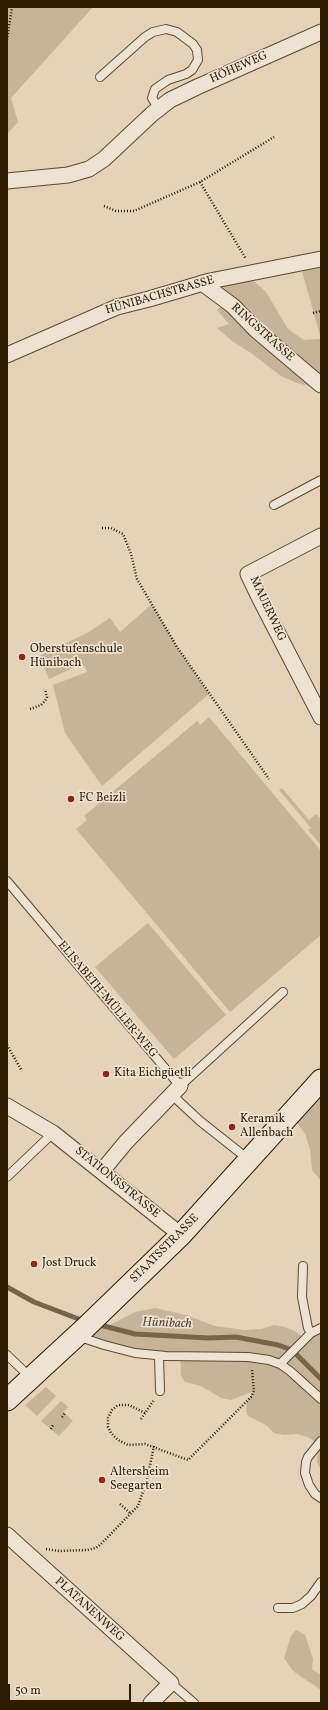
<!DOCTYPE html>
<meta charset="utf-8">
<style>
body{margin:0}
#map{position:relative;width:328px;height:1710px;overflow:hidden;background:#e5d2b9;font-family:Vollkorn,serif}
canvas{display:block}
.frame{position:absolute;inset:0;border:8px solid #301b03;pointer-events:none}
.scale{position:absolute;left:8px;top:1684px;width:123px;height:18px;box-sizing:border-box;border:2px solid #301b03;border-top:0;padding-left:5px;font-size:12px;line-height:14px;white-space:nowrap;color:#301b03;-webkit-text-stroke:3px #eee2d2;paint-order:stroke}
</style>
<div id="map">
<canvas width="328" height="1710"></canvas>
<div class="frame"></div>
<div class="scale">50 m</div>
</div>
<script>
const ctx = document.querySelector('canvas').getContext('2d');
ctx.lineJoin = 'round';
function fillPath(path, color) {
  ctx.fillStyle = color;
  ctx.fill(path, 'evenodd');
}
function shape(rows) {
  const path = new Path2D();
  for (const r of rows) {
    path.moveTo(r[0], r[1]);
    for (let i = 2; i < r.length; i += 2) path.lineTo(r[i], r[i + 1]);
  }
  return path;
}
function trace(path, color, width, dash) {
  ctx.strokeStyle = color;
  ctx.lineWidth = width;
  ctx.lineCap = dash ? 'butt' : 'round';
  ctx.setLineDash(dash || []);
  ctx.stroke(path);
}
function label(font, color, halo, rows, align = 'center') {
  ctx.font = font + ' Vollkorn,serif';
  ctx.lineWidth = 3.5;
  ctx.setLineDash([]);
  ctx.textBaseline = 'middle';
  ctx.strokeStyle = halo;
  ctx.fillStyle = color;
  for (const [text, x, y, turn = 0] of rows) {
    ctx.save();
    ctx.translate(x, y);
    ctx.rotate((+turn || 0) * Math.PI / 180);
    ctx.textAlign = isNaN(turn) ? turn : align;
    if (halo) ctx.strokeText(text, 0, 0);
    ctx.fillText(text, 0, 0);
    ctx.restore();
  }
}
fillPath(shape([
 [7,7,93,7,11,98,18,122,7,134],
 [321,268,321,339,302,271],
 [243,274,255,282,266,292,288,329,304,340,321,339,321,385,320,384,309,386,297,383,281,376,251,353,232,341,217,328,229,324,217,310,227,302,202,283],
 [152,604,177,647,209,694,102,786,65,733,53,685,87,672,85,667,82,664,49,679,39,656,87,633,110,618,120,632],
 [209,717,321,851,321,935,230,1012,76,829,87,820,84,816,197,721,200,725],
 [282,788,309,820,316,814,321,819,321,845,308,830,311,828,279,790],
 [148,923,226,1015,174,1059,95,967],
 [321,1080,321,1181,312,1170,310,1149,305,1134,291,1114],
 [155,1308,186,1315,215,1326,244,1330,261,1329,274,1325,285,1327,295,1331,305,1339,321,1331,321,1470,317,1462,318,1444,308,1437,297,1434,284,1435,274,1433,266,1425,248,1416,246,1411,247,1401,254,1391,231,1400,221,1398,201,1386,185,1382,181,1376,180,1356,159,1356,86,1339,90,1323,106,1327,135,1312],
 [46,1387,56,1396,37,1416,25,1405],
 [61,1401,68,1407,64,1412,73,1421,59,1436,41,1421],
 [296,1630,305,1635,313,1659,312,1669,321,1675,321,1690,293,1671,284,1658,291,1636]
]), '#c6b39a');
trace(shape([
 [7,1287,34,1302,84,1321],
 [96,1324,135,1334,209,1338,236,1337,278,1345,292,1350,321,1379]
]), '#77644b', 5);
const service = shape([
 [100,77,145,37,153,32,166,29,177,32,193,44,197,50,198,60,192,70,186,74,168,80,155,89,152,98,159,109],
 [274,505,321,480],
 [7,881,180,1086,283,992],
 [171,1094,200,1121,248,1159],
 [7,1177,53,1133],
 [303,1266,302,1297,308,1328,311,1333],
 [79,1335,86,1339,104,1345,135,1353,166,1356,248,1357,269,1360,280,1364,290,1371,321,1399],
 [7,1355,31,1378],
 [159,1356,160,1391],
 [280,1364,311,1333,321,1328],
 [321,1441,308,1457,306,1462,305,1473,309,1485,315,1494,321,1498],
 [278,1608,293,1608,302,1604,311,1596,321,1582],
 [171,1683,194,1703]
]);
const minor = shape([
 [7,181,68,175,89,169,104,159,152,114,170,100,197,87,321,32],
 [202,283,233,306,256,330,321,385],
 [7,355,117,307,149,299,210,281,321,259],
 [321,536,248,574,259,597,321,717],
 [7,1106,53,1133,181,1235],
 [102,1171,126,1142,180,1086],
 [7,1535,171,1683,151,1703]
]);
const secondary = shape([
 [7,1400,84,1329,181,1235,321,1080]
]);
trace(service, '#5d4930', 10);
trace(minor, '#5d4930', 17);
trace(secondary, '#301b03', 23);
trace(shape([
 [7,40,12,7],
 [200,182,246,259],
 [104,206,116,211,134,211,200,182,274,137],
 [313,313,321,311],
 [102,528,111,528,123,534,131,554,137,579,177,647,269,779],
 [30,709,41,705,45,701,47,697,45,689],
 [7,1045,22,1071],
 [145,1413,129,1405,118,1405,112,1410,108,1418,108,1427,111,1433,118,1440,128,1445,145,1444,188,1460,251,1397,254,1391,252,1370],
 [62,1417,65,1413],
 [141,1419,154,1400],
 [51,1429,53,1425],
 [120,1504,131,1514],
 [46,1549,59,1551,87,1550,96,1548,101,1544,138,1506,147,1480,154,1446]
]), '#301b03', 2.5, [1, 2]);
trace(service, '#eee2d2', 8);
trace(minor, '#eee2d2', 15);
trace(secondary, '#eee2d2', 21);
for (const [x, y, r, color] of [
 [22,657,4,"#8f2418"],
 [71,799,4,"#8f2418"],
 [106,1074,4,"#8f2418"],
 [232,1127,4,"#8f2418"],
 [34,1264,4,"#8f2418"],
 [102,1480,4,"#8f2418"]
]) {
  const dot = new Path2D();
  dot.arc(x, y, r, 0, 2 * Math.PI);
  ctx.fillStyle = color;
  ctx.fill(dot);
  trace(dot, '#eee2d2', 1.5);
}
label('12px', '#301b03', '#eee2d2', [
 ["HÖHEWEG",239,68,-24],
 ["HÜNIBACHSTRASSE",160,296,-16],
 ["RINGSTRASSE",262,333,42],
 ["MAUERWEG",267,609,65],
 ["ELISABETH-MÜLLER-WEG",107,1000,50],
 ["STATIONSSTRASSE",117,1183,39],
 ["STAATSSTRASSE",165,1249,-45],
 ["PLATANENWEG",89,1610,42]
]);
label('12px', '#301b03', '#eee2d2', [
 ["Oberstufenschule",30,650],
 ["Hünibach",30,664],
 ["FC Beizli",79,799],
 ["Kita Eichgüetli",114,1074],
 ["Keramik",240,1120],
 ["Allenbach",240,1134],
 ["Jost Druck",42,1264],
 ["Altersheim",110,1473],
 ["Seegarten",110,1487]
], 'left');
label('italic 13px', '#5a452d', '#eee2d2', [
 ["Hünibach",167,1324,2]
]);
</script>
